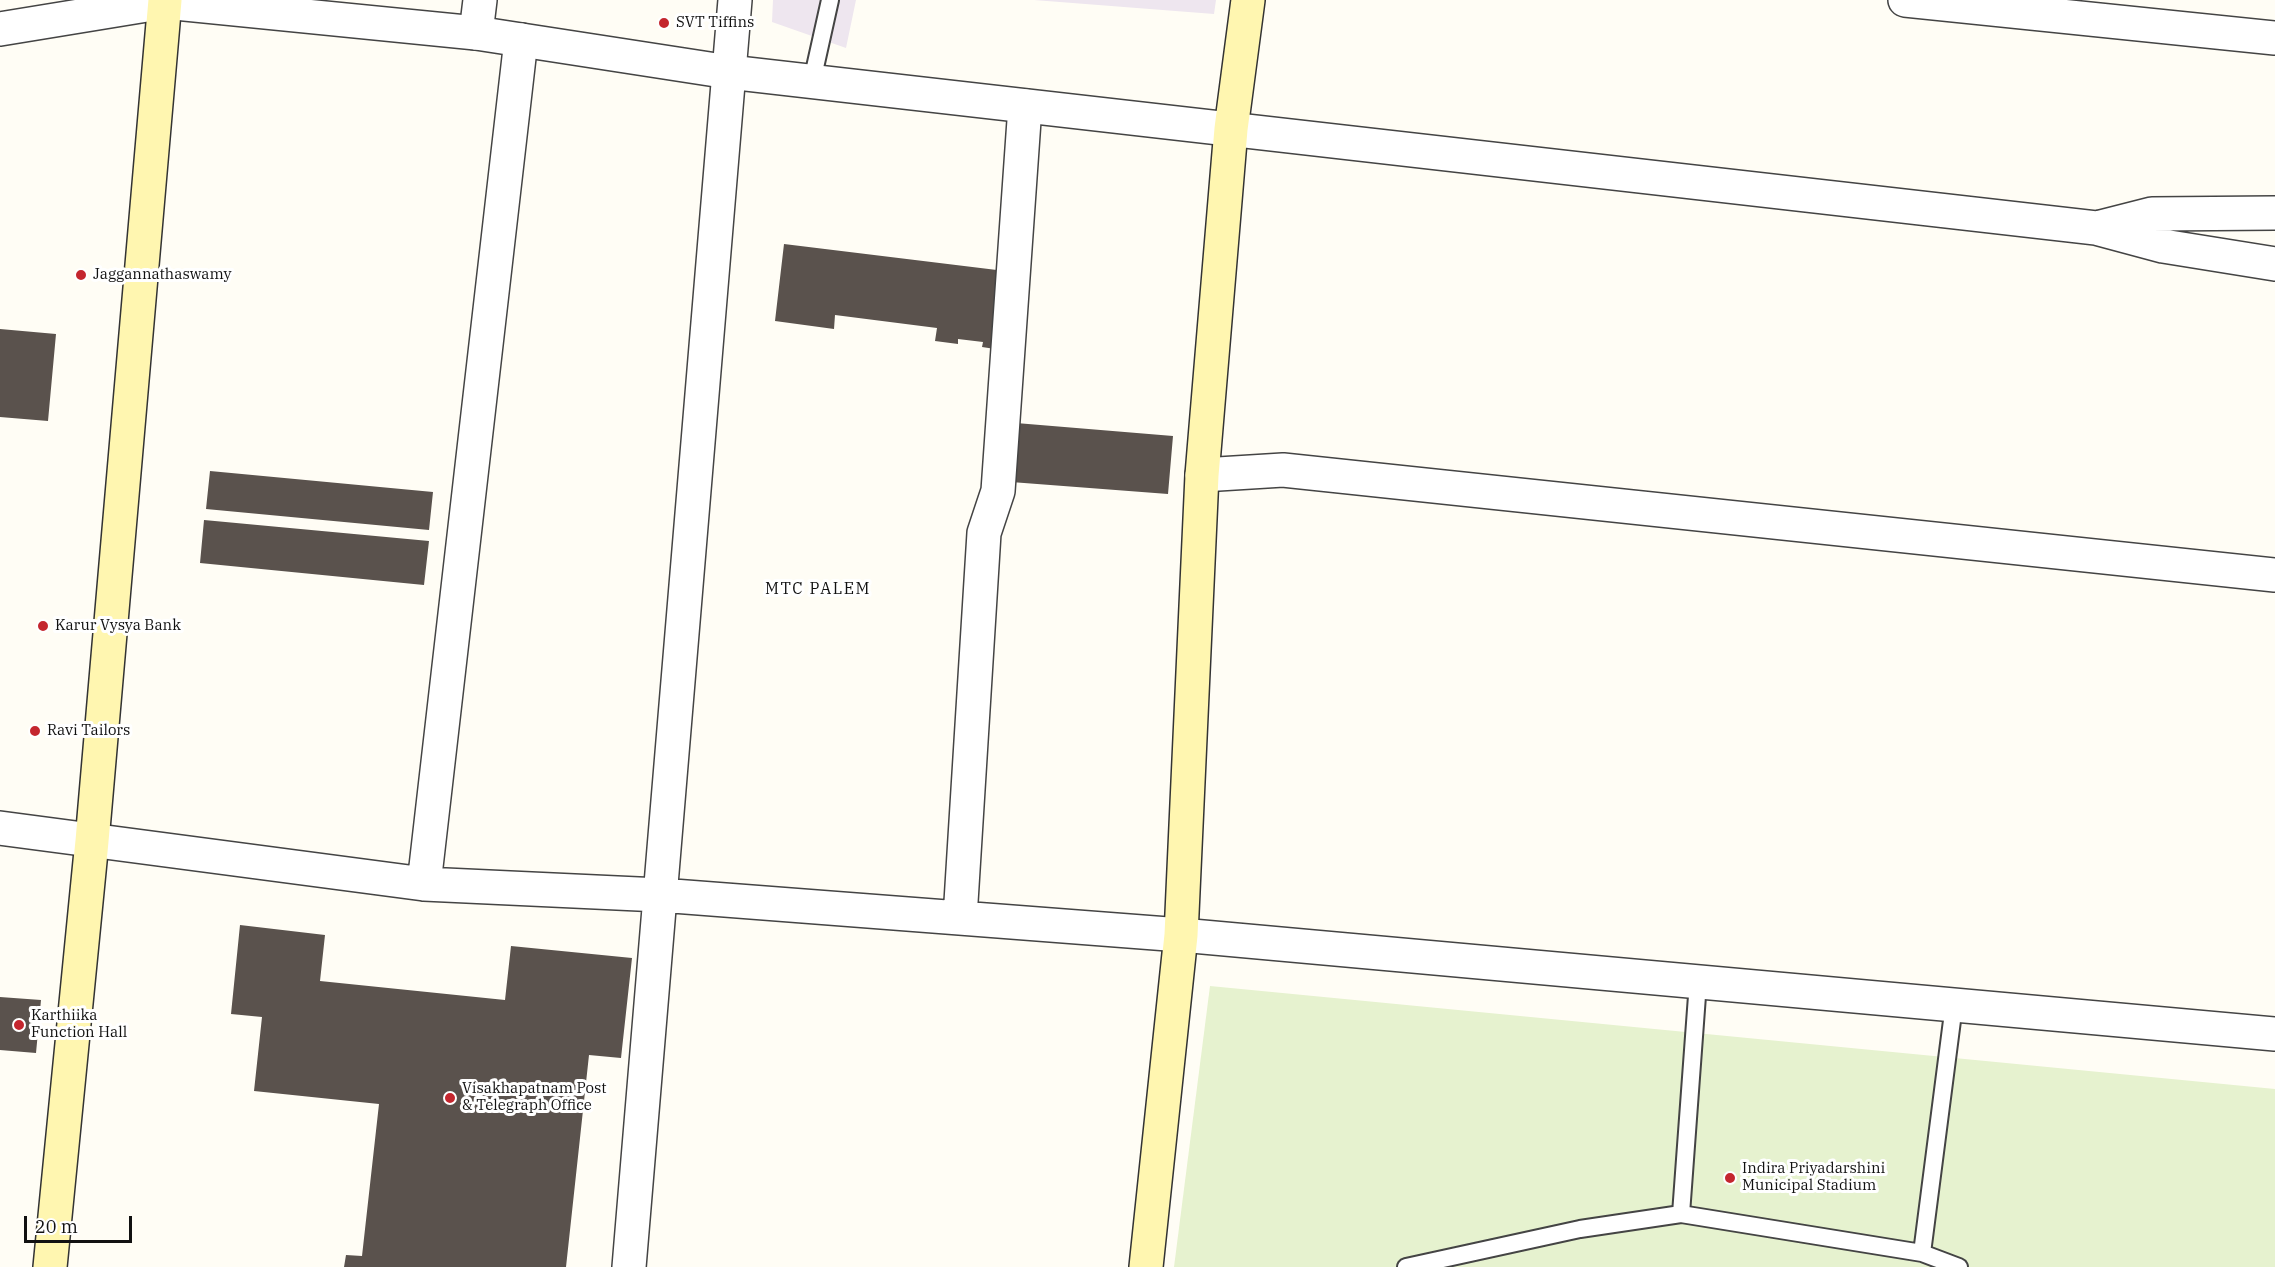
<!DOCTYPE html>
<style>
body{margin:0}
#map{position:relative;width:2275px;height:1267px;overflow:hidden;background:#fffdf5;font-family:"IBM Plex Serif",serif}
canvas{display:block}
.scale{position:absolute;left:24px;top:1216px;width:108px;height:27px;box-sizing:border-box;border:3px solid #111;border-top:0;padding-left:8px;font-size:18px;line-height:21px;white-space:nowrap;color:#111;-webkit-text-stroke:4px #fff;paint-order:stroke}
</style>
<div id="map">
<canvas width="2275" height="1267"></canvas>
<div class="scale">20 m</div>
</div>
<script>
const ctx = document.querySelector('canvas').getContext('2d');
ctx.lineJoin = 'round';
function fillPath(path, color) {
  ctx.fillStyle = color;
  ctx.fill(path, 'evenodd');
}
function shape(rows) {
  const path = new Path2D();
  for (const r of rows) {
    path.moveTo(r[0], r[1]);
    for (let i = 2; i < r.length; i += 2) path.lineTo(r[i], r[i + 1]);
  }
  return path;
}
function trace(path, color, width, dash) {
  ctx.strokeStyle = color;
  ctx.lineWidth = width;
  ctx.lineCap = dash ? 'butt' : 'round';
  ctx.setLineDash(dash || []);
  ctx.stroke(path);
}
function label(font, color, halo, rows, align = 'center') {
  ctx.font = font + ' "IBM Plex Serif",serif';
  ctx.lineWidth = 6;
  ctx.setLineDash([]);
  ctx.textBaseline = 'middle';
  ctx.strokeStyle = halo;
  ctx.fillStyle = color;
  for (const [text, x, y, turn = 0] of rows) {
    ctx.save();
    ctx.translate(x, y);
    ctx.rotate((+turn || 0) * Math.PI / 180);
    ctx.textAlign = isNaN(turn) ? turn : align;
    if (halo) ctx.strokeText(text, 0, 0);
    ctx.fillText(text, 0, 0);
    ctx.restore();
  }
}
fillPath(shape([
 [773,0,856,0,846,48,772,22],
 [1034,0,1216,0,1214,14]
]), '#eee6ef');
fillPath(shape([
 [1210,986,2275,1089,2275,1267,1174,1267]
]), '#e6f2cf');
fillPath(shape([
 [784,244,1005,271,995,349,982,347,983,342,958,339,958,344,935,341,937,328,835,315,834,329,775,321],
 [0,329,56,334,48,421,0,417],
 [1016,423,1173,436,1168,494,1011,482],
 [210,471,433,492,429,530,206,509],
 [204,520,429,541,424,585,200,563],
 [240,925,325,935,320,981,505,1000,511,946,632,958,621,1058,589,1055,566,1267,344,1267,346,1255,362,1256,379,1104,254,1091,262,1017,231,1014],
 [0,997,41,1000,36,1053,0,1050]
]), '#5a524d');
const service = shape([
 [812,81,830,0],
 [1681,1214,1698,982],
 [1922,1253,1954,1005],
 [1406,1267,1580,1229,1681,1214,1922,1253,1959,1267]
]);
const minor = shape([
 [1905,0,2275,38],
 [476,33,480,0],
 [1202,475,1283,470,2275,575],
 [0,828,424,884,660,895,1181,935,2275,1034],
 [424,884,521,40],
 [960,918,984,533,998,491,1025,106],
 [629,1267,735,0]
]);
const tertiary = shape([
 [0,29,165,2,476,33,729,72,2096,228,2163,246,2275,264],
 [2101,227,2152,214,2275,213]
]);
const secondary = shape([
 [50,1267,92,841,165,0],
 [1146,1267,1181,935,1202,475,1231,129,1248,0]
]);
trace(service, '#444', 20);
trace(minor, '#444', 36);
trace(tertiary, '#444', 36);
trace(secondary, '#333', 36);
trace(service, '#fff', 16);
trace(minor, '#fff', 33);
trace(tertiary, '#fff', 33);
trace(secondary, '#fff6b0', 33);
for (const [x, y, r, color] of [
 [664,23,6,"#c4262e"],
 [81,275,6,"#c4262e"],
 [43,626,6,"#c4262e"],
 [35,731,6,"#c4262e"],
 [19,1025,6,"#c4262e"],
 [450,1098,6,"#c4262e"],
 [1730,1178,6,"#c4262e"]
]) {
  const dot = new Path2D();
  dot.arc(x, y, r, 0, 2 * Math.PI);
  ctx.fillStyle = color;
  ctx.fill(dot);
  trace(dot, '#fff', 2);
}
label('15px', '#111', '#fff', [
 ["SVT Tiffins",676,23],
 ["Jaggannathaswamy",93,275],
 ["Karur Vysya Bank",55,626],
 ["Ravi Tailors",47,731],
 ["Karthiika",31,1016],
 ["Function Hall",31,1033],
 ["Visakhapatnam Post",462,1089],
 ["& Telegraph Office",462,1106],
 ["Indira Priyadarshini",1742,1169],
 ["Municipal Stadium",1742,1186]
], 'left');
ctx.letterSpacing = '1.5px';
label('16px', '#111', '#fff', [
 ["MTC PALEM",818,589]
]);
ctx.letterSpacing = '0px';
</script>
